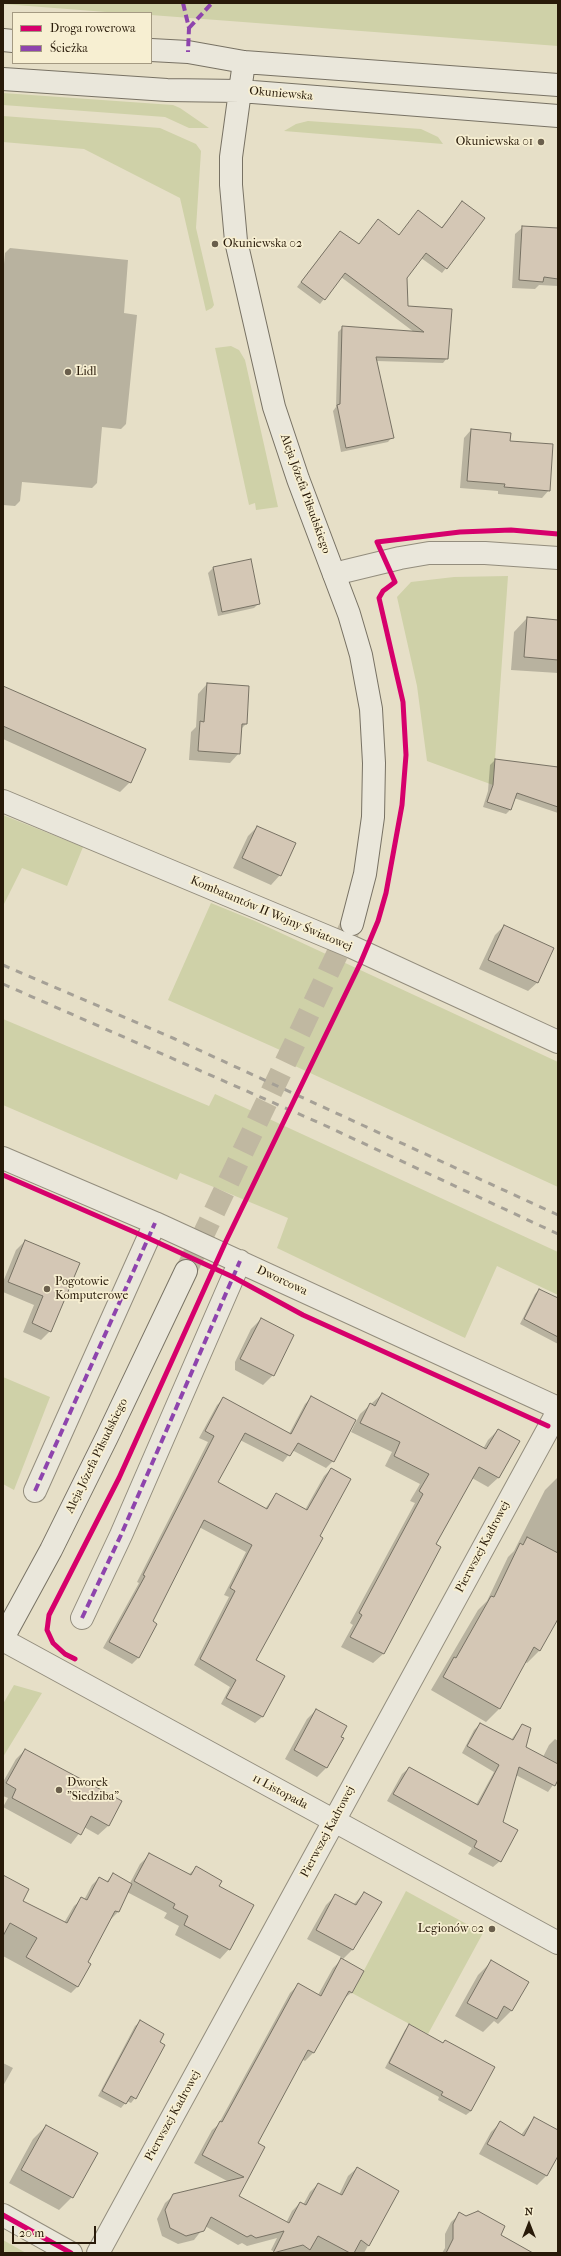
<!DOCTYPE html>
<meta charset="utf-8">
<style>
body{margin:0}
#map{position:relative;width:561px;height:2256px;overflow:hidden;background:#e6dfc7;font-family:"IM FELL French Canon",serif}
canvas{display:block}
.frame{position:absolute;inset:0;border:4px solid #281a09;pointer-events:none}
.legend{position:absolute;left:12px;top:12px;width:140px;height:52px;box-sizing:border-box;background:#f7efd2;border:1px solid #a49a82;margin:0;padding:5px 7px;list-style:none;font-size:12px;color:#281a09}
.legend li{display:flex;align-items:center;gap:8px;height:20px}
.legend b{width:20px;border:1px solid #a49a82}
.north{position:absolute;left:509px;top:2204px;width:40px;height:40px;-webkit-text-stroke:3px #f7efd2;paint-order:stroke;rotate:0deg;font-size:11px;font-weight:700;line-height:16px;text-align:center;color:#281a09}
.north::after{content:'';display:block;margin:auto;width:14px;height:18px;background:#281a09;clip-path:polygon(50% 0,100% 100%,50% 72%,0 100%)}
.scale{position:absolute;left:12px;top:2226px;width:84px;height:18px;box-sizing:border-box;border:2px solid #281a09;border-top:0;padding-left:5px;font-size:12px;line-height:14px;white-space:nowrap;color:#281a09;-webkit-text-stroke:3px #f7efd2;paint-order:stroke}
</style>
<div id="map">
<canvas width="561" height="2256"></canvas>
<div class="frame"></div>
<ul class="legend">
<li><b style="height:5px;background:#d6006c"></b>Droga rowerowa</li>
<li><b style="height:5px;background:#8e44ad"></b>Ścieżka</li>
</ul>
<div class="north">N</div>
<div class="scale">20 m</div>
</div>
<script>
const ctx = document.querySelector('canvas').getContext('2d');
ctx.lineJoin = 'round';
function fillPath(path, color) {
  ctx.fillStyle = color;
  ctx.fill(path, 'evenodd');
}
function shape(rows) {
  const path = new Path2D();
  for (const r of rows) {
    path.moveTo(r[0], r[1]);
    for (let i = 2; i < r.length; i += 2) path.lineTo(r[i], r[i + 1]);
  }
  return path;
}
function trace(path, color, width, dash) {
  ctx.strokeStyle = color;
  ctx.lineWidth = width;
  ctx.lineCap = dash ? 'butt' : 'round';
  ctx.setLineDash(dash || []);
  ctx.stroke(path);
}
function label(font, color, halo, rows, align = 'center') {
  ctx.font = font + ' "IM FELL French Canon",serif';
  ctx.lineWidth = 3.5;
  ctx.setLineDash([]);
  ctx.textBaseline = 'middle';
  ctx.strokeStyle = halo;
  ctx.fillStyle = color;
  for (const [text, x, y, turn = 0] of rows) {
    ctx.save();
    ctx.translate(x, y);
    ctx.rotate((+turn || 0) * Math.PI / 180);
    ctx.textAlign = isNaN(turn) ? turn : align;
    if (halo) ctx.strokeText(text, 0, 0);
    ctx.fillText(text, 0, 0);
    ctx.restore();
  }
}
fillPath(shape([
 [3,3,558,3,558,46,151,15,151,13,119,13,3,4],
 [3,93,173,105,180,108,209,128,189,128,165,117,3,105],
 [3,116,160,128,196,144,201,151,196,228,214,305,212,308,206,311,180,198,84,149,3,142],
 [308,121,421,129,438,137,443,144,284,131,296,124],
 [231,346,239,350,245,360,278,507,256,510,255,503,249,505,215,348],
 [508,576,495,759,493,785,427,761,417,686,397,597,411,582,454,577],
 [3,815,83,847,67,886,22,868,3,906],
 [211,903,255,921,558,1062,558,1187,295,1066,298,1058,168,1000],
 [3,1019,209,1106,215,1094,558,1252,558,1295,497,1266,465,1338,277,1248,288,1218,180,1173,177,1180,3,1105],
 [3,1377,50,1397,14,1490,3,1484],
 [14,1685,42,1693,3,1757,3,1704],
 [406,1891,483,1933,428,2034,352,1993],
 [3,2240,26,2253,3,2253]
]), '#cfd1a8');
fillPath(shape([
 [462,202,446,268,442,273,421,258,406,278,407,306,447,358,443,363,376,361,392,437,388,442,341,452,333,411,336,407,338,332,343,327,414,332,341,277,320,304,297,287,336,236,358,245,378,220,399,236,418,211,441,228],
 [523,227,558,238,558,286,539,285,535,289,512,288,515,234],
 [10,248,128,260,124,313,137,315,126,424,121,429,102,427,97,483,92,488,22,482,20,501,15,506,3,505,3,275,5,253],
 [471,430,549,490,542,498,498,494,498,491,460,488,464,438],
 [250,560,259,603,254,608,218,616,208,573,213,568],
 [527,618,558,621,558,673,511,670,514,632],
 [207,684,246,724,241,729,239,753,230,763,189,760,191,732,196,727,198,694],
 [3,686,130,782,120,792,3,739],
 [495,760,558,767,558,813,514,798,510,810,506,814,483,807,488,791,490,765],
 [257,827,280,875,271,885,233,868,248,836],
 [504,926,538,982,528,991,479,969,495,935],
 [25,1241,78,1264,50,1331,41,1340,23,1332,34,1305,3,1292,3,1282,16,1250],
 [539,1290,558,1299,558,1344,520,1324,535,1294],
 [261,1319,293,1336,273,1375,263,1385,235,1370,235,1362,251,1329],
 [382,1394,483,1449,488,1440,498,1430,519,1442,498,1478,488,1487,472,1478,435,1545,440,1548,383,1654,373,1663,341,1647,353,1625,350,1623,415,1503,410,1501,420,1484,385,1466,392,1452,351,1432,360,1414],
 [312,1397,355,1420,333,1461,326,1468,292,1450,283,1462,240,1440,216,1483,265,1509,276,1494,305,1510,324,1476,331,1469,254,1661,283,1677,262,1717,255,1723,221,1704,230,1687,194,1665,229,1597,224,1595,246,1552,199,1527,151,1622,139,1657,132,1664,103,1648,139,1583,137,1582,208,1442,199,1438,217,1405,224,1398,289,1434,305,1404],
 [558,1477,558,1616,540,1650,527,1663,525,1662,499,1709,486,1722,431,1690,478,1610,487,1601,508,1557,514,1551,545,1490],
 [316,1710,339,1737,327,1767,317,1777,285,1759,307,1719],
 [480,1724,511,1740,522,1725,524,1747,543,1757,549,1745,555,1739,558,1741,558,1778,548,1792,516,1775,501,1822,500,1861,493,1867,468,1854,472,1848,387,1801,402,1774,409,1768,476,1805,494,1772,462,1753,474,1730],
 [25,1750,121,1801,108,1826,98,1835,84,1827,71,1844,3,1807,8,1798,3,1796,3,1782,16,1759],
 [150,1854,188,1875,196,1868,218,1887,229,1949,220,1959,175,1935,179,1926,164,1918,167,1913,127,1892,118,1912,111,1919,87,1962,78,1986,71,1993,3,1956,3,1876,21,1901,64,1923,74,1906,82,1899,84,1900,92,1885,99,1878,106,1882,113,1875,130,1883,140,1864],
 [364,1893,353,1949,342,1960,351,1993,342,2000,313,2053,305,2061,301,2059,256,2144,237,2196,286,2223,292,2211,300,2203,303,2205,310,2192,318,2184,339,2195,348,2176,357,2168,398,2191,364,2253,277,2253,271,2250,277,2238,247,2246,242,2243,238,2245,205,2226,194,2240,178,2244,162,2236,157,2219,165,2203,174,2195,229,2182,194,2163,212,2130,218,2125,290,1993,298,1985,318,1995,333,1968,343,1958,307,1939,326,1905,335,1896,353,1905],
 [491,1962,512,2010,498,2024,494,2021,483,2032,455,2016,478,1975],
 [140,2022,135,2098,131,2103,127,2101,121,2108,98,2096,135,2026],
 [410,2025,443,2043,471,2111,466,2115,438,2100,439,2097,385,2068,405,2030],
 [3,2063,13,2068,3,2086],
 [534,2118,558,2131,558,2154,546,2176,537,2185,479,2154,491,2132,500,2123,521,2135],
 [46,2126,72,2197,59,2210,9,2183,33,2139],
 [460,2214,499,2235,505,2253,442,2253,445,2248,445,2234,451,2222]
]), '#0003');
const building = shape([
 [462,201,485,218,447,269,426,253,407,278,408,306,452,309,448,359,376,357,394,438,346,448,337,405,340,404,342,326,424,332,345,273,325,300,301,282,340,231,359,244,378,219,399,235,418,210,442,228,462,201],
 [522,226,558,228,558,279,544,277,543,282,519,280,522,226],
 [471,429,511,433,510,441,553,444,550,491,504,487,505,484,467,481,471,429],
 [251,559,260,604,222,612,213,567,251,559],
 [527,617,558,620,558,660,524,657,527,617],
 [207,683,249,686,247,724,242,724,240,754,198,751,200,721,204,722,207,683],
 [3,686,146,749,131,783,3,726,3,686],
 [495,759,558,767,558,807,517,793,511,810,487,802,493,785,495,759],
 [257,826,296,843,281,876,242,858,257,826],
 [504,925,554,948,538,983,488,960,504,925],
 [25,1240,80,1263,51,1332,32,1323,43,1296,8,1282,25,1240],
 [539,1289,558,1298,558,1337,524,1319,539,1289],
 [261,1318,294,1335,274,1376,240,1359,261,1318],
 [382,1393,486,1449,498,1429,520,1441,499,1478,479,1467,436,1544,441,1547,384,1654,350,1637,362,1615,359,1613,423,1494,419,1491,429,1474,394,1456,400,1442,360,1423,370,1403,375,1406,382,1393],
 [311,1396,356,1420,334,1462,298,1443,290,1456,245,1433,218,1482,267,1509,276,1493,307,1510,331,1468,351,1479,320,1536,323,1538,256,1660,285,1676,263,1717,226,1698,236,1680,200,1659,235,1591,230,1588,252,1545,204,1520,153,1621,157,1624,139,1658,109,1642,145,1576,143,1575,214,1436,205,1431,223,1397,291,1434,311,1396],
 [527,1537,558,1553,558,1619,540,1651,534,1647,500,1709,443,1677,454,1657,456,1658,491,1596,494,1597,520,1543,523,1545,527,1537],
 [316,1709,347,1726,341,1737,344,1738,327,1768,294,1750,316,1709],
 [480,1723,513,1740,522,1724,531,1728,526,1747,558,1764,558,1780,555,1786,519,1767,503,1822,518,1830,501,1862,474,1847,477,1841,393,1794,409,1767,478,1805,499,1765,467,1746,480,1723],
 [25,1749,122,1801,109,1826,91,1816,81,1835,12,1798,16,1789,6,1783,25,1749],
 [149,1853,191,1875,196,1866,222,1881,219,1886,254,1905,230,1950,184,1925,188,1916,173,1908,175,1904,134,1881,149,1853],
 [113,1873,132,1884,119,1912,115,1911,88,1962,91,1964,78,1987,26,1957,37,1938,10,1923,3,1936,3,1875,29,1889,23,1901,67,1923,81,1897,87,1900,99,1877,108,1882,113,1873],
 [364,1892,382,1902,353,1950,316,1930,335,1894,356,1905,364,1892],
 [341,1958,364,1971,352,1993,349,1991,314,2053,308,2050,258,2143,265,2147,239,2196,289,2223,300,2202,306,2205,318,2183,342,2195,357,2167,399,2191,369,2246,361,2240,354,2253,350,2253,318,2236,310,2250,303,2245,273,2253,284,2231,256,2238,251,2235,247,2237,211,2217,204,2231,186,2236,170,2228,165,2210,173,2194,244,2177,202,2155,220,2121,222,2122,298,1983,321,1996,341,1958],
 [491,1960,529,1982,512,2011,504,2006,497,2019,467,2003,491,1960],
 [140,2020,164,2034,160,2042,165,2045,136,2099,131,2096,126,2104,102,2091,140,2020],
 [409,2024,443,2043,445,2040,495,2067,471,2111,441,2095,443,2092,389,2063,409,2024],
 [534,2117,558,2130,558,2156,547,2176,487,2144,500,2121,524,2136,534,2117],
 [46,2125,98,2153,73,2198,21,2170,46,2125],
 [478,2211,505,2226,501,2235,533,2253,446,2253,453,2239,453,2224,459,2212,466,2216,478,2211]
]);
fillPath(building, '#d4c7b5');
trace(building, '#787264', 1);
trace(shape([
 [186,1271,351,925]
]), '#c0b8a1', 22, [22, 11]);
const minor = shape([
 [334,574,400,558,429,553,485,553,558,558],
 [3,801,352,947,558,1042],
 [3,1158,155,1223,558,1408],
 [35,1491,155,1223],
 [82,1618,121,1535,240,1261],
 [3,1640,558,1943],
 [3,2215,71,2253],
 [98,2253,558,1411]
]);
const secondary = shape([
 [3,40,13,41],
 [151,50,188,52,244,62,558,85],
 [244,62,231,157,231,185,236,241,274,407,298,479,349,614,361,655,371,709,374,763,373,817,365,874,352,924],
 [3,79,167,90,240,91,558,116],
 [3,1638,51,1550,107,1437,186,1271]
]);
trace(minor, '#938d7d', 24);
trace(secondary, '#787264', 24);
trace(minor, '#eae7db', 22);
trace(secondary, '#eae7db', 22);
trace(shape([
 [3,965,175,1039,558,1215],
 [3,984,324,1125,558,1234]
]), '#a5a096', 3, [7, 7]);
trace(shape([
 [183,3,189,28,188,52],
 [189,28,212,3],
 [35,1491,155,1223],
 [82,1618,121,1535,240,1261]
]), '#8e44ad', 4, [8, 4]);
trace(shape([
 [3,1175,148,1238,233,1277,303,1315,548,1426],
 [75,1659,65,1654,53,1643,47,1630,49,1615,119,1478,226,1241,360,964,378,921,386,893,402,805,406,755,403,702,379,598,383,591,395,582,377,542,460,532,511,530,558,534],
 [3,2215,71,2253]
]), '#d6006c', 5);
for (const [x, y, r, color] of [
 [541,142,4,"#6a5f4c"],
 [215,244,4,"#6a5f4c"],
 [68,372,4,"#6a5f4c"],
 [47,1289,4,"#6a5f4c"],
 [59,1790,4,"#6a5f4c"],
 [492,1929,4,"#6a5f4c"]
]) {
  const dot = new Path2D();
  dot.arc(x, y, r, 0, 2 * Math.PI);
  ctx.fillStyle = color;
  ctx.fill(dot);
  trace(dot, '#f7efd2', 1.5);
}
label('12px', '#281a09', '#f7efd2', [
 ["Okuniewska",281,94,5],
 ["Aleja Józefa Piłsudskiego",305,494,70],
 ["Kombatantów II Wojny Światowej",271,914,23],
 ["Dworcowa",282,1281,25],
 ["Aleja Józefa Piłsudskiego",97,1456,-64],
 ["Pierwszej Kadrowej",483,1547,-62],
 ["11 Listopada",280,1792,28],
 ["Pierwszej Kadrowej",328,1832,-62],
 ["Pierwszej Kadrowej",173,2116,-61]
]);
label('12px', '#281a09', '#f7efd2', [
 ["Okuniewska 01",533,142,"right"],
 ["Okuniewska 02",223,244],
 ["Lidl",76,372],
 ["Pogotowie",55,1282],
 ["Komputerowe",55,1296],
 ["Dworek",67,1783],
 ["\"Siedziba\"",67,1797],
 ["Legionów 02",484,1929,"right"]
], 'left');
</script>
